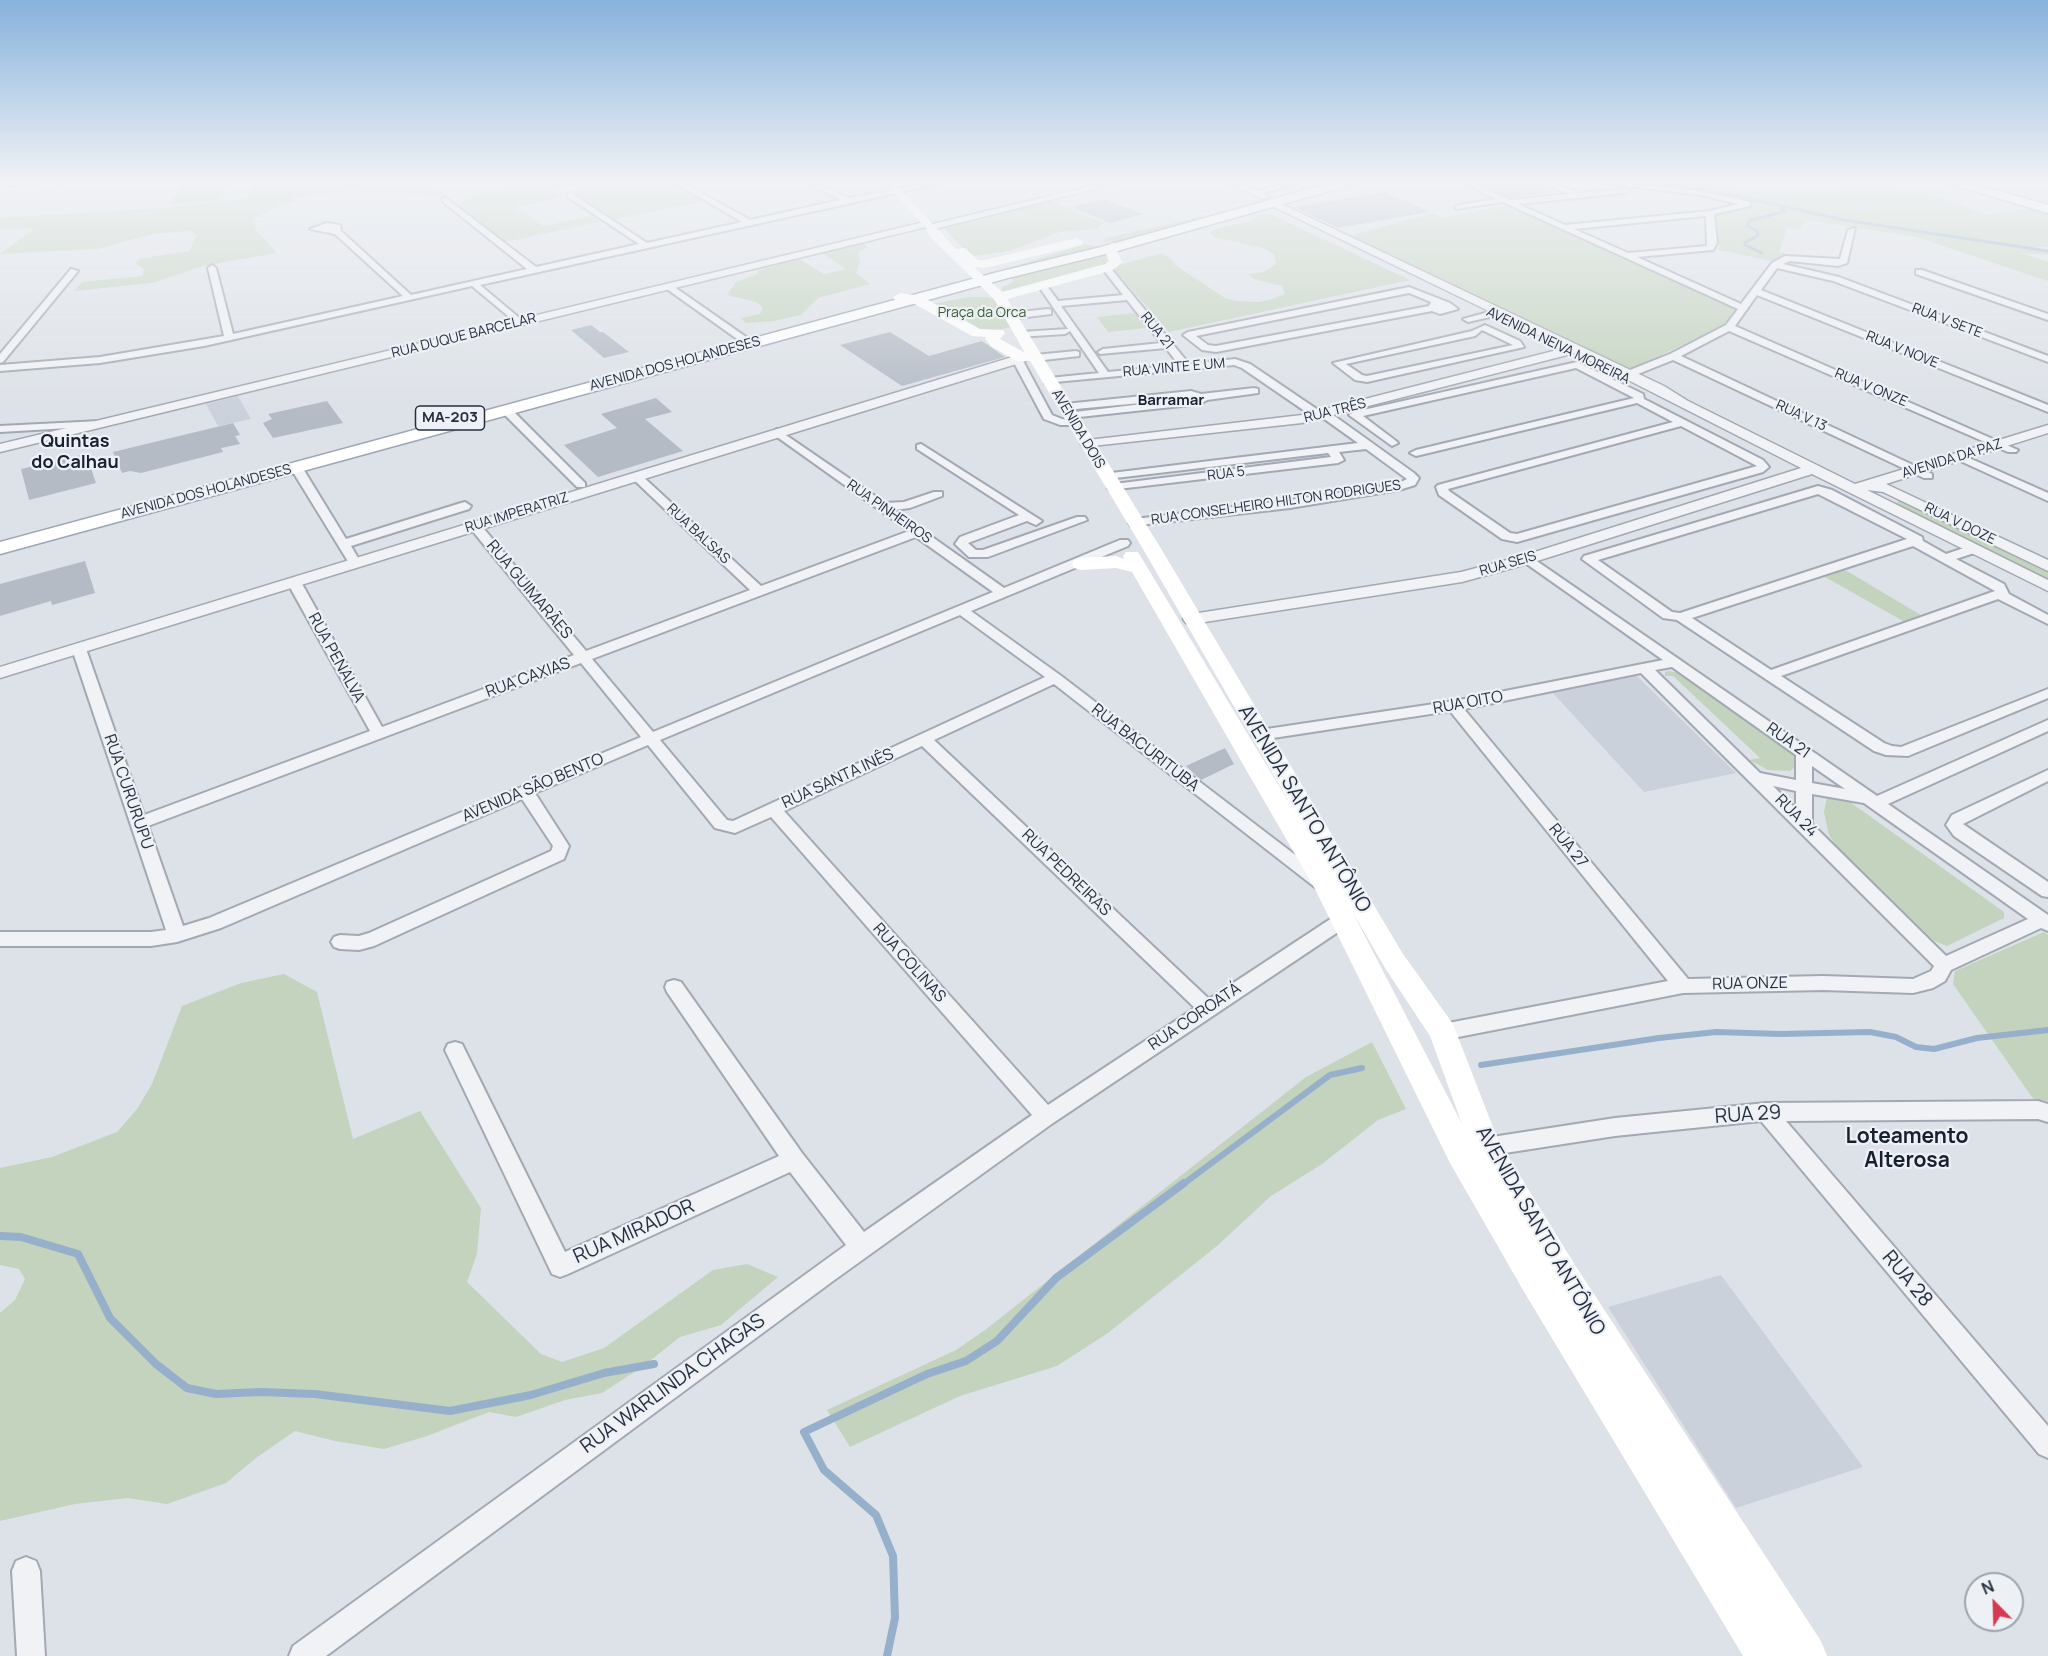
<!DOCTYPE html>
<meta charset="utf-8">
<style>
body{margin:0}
#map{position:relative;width:2048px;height:1656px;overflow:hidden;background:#dde2e8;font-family:Manrope,sans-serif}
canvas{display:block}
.north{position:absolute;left:1964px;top:1572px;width:60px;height:60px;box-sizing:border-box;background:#edf1f6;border:2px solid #9da3ad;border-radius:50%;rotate:337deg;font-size:16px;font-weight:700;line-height:24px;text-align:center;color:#262f40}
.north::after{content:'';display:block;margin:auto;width:21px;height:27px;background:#d63951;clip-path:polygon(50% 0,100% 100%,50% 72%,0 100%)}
</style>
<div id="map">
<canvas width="2048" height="1656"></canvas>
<div class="north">N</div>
</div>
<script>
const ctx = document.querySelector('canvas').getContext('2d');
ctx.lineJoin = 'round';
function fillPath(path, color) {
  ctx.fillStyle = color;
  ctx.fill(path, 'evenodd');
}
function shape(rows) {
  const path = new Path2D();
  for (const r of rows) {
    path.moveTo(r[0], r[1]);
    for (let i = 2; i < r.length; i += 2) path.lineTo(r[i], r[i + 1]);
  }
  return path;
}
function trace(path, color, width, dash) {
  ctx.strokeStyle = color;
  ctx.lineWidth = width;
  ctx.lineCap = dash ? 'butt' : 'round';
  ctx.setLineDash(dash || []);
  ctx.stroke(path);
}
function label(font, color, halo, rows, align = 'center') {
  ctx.font = font + ' Manrope,sans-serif';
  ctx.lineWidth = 4.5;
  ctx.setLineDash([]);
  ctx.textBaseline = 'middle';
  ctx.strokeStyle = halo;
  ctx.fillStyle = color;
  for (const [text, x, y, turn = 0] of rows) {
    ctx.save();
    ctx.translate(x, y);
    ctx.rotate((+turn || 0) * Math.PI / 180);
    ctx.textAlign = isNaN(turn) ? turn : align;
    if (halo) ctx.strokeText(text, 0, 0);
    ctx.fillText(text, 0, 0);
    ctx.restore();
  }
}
fillPath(shape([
 [238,396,251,419,218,426,206,404],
 [1636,675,1736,773,1644,792,1551,691],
 [1721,1275,1863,1467,1736,1508,1608,1307]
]), '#cbd1da');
fillPath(shape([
 [182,181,233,181,215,201,170,205],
 [299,181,310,181,311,183,329,181,440,181,426,184,448,195,435,197,413,194,375,194,356,191,292,198,295,202,276,207,254,219,256,230,277,253,203,266,152,283,74,291,82,282,142,276,144,269,136,263,138,259,189,251,197,236,191,231,152,234,97,249,0,254,35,228,0,229,0,218,163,208,248,198,251,186],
 [503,181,670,181,705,201,615,219,575,193,576,186,565,186,553,192,563,197,515,207,543,226,592,216,601,222,505,242,458,205,463,201,514,184],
 [1613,181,1692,181,1765,193,1835,189,1869,181,1885,181,1904,194,1931,194,1986,215,2032,208,2048,213,2048,246,2035,248,2048,250,2048,255,2022,253,2048,262,2048,281,1916,237,1807,220,1799,230,1787,228,1779,252,1786,253,1776,262,1719,250,1716,215,1752,207,1752,204,1739,199,1708,193],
 [1051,201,1104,223,1097,229,1060,232,1009,251,971,256,943,228],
 [1508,205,1735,308,1724,325,1630,370,1349,236,1433,213,1444,218],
 [1270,214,1410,280,1169,332,1113,268,1122,264,1162,253,1172,260,1175,265,1225,298,1237,301,1260,302,1275,298,1285,294,1282,286,1254,279,1248,274,1264,272,1276,264,1274,254,1263,248,1214,237,1210,233,1215,229,1252,221,1261,215],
 [1208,215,1211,216,1112,243,1102,241,1106,238],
 [864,243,867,247,858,253,860,262,856,273,870,284,818,298,801,315,774,321,746,323,741,318,760,314,763,308,756,302,727,295,736,282,757,274,759,270,799,259,824,274,846,269,822,253],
 [1085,244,1105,248,997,272],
 [1104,254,1109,257,1111,261,1108,265,1007,292,1002,291,1002,287,1013,282,1011,276],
 [969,297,988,297,995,300,1011,327,985,333,932,304],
 [1134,313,1146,328,1108,332,1097,317],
 [1900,498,2048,571,2048,580,1896,505],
 [1841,570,1847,571,1924,617,1910,623,1903,621,1825,577],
 [1669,671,1679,673,1790,750,1797,756,1798,762,1795,767,1790,771,1768,770,1749,760,1760,758,1673,676,1665,676,1665,672],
 [1827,797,1850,802,2004,912,2004,918,1947,946,1934,941,1835,845,1829,835,1824,812],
 [2044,932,2048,935,2048,1101,2034,1100,1953,984,1955,971],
 [284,974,317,992,353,1139,420,1111,481,1208,477,1254,467,1282,541,1354,562,1362,604,1348,713,1270,747,1264,778,1277,721,1325,680,1337,642,1367,602,1393,565,1400,516,1417,489,1412,427,1436,384,1449,335,1441,295,1431,256,1458,226,1483,167,1504,128,1498,75,1504,0,1521,0,1313,15,1300,25,1279,19,1269,0,1265,0,1168,52,1157,117,1132,137,1109,152,1084,182,1006,241,983],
 [1372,1042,1406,1109,1378,1120,1322,1164,1271,1196,1217,1246,1108,1333,1057,1366,960,1396,850,1447,827,1410,956,1350,985,1330,1306,1077]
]), '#c3d3be');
trace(shape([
 [1642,181,1724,193,1844,220,2048,251],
 [1762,253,1745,245,1745,242,1758,236,1757,231,1747,226,1749,221,1785,211,1779,206]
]), '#96b0cb', 3);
trace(shape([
 [1481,1065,1659,1038,1716,1032,1780,1034,1870,1032,1896,1037,1916,1047,1934,1049,1977,1038,2048,1030],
 [1182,1185,1330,1075,1362,1068]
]), '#96b0cb', 6);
trace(shape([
 [0,1236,21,1237,78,1254,110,1318,156,1364,187,1388,216,1394,260,1392,315,1394,450,1411,531,1395,604,1373,654,1364],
 [887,1656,895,1618,893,1556,876,1515,824,1470,804,1432,927,1374,966,1361,997,1341,1056,1278,1184,1183]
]), '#96b0cb', 8);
fillPath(shape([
 [1471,181,1531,181,1556,192,1510,198],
 [1385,192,1430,212,1338,228,1294,207],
 [1104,199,1143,214,1110,223,1071,207],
 [591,325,600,332,603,332,629,352,604,358,571,330],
 [890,332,929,356,982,341,1005,357,902,386,840,345],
 [656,398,672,412,645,419,683,451,598,477,564,445,617,428,601,414],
 [327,401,343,423,273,438,263,423,272,419,268,414],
 [233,423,240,435,235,436,240,444,221,448,223,452,141,473,130,471,122,473,113,452],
 [86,454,96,483,29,500,21,469],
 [85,561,95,593,52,605,51,601,0,616,0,584],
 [1225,748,1234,764,1201,780,1186,766]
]), '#b4bbc5');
const minor = shape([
 [53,181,60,181,61,182,57,184,53,181],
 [672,181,680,181,750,220,840,200,803,181,811,181,849,198,939,181,951,181,480,285,523,321,525,323,520,326,472,286,204,346,100,363,0,371,0,365,100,357,224,336,208,268,212,265,216,268,233,334,403,296,335,234,310,229,327,223,340,225,341,231,411,295,527,269,443,202,443,198,446,198,536,267,639,244,568,197,568,193,571,193,647,243,742,222,672,181],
 [1294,181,1305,181,1256,195,1252,193,1294,181],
 [1459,181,1467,181,1510,200,1569,194,1541,181,1549,181,1579,193,1625,189,1629,191,1625,193,1518,204,1565,225,1710,211,1738,204,1701,195,1601,183,1598,181,1701,191,1750,202,1750,206,1714,214,1717,243,1713,250,1637,257,1741,304,1772,263,1785,256,1840,259,1848,230,1855,228,1847,263,1838,266,1790,261,1783,264,1839,277,2048,356,2048,362,1833,281,1777,268,1761,290,2048,405,2048,412,1757,295,1735,326,2018,450,2016,452,2008,452,1729,331,1681,356,1932,474,1932,478,1924,478,1673,360,1633,376,1625,376,1625,372,1670,354,1726,325,1738,309,1503,202,1456,209,1455,207,1459,205,1496,199,1459,181],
 [1706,216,1707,246,1628,253,1574,229,1706,216],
 [1106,265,1109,266,1189,364,1235,359,1250,364,1321,412,1329,412,1414,473,1419,478,1415,485,1399,490,1290,508,1131,526,1129,523,1135,519,1290,500,1397,484,1407,479,1366,449,1339,452,1344,460,1338,463,1110,490,1108,488,1114,484,1331,457,1328,453,1107,479,1103,478,1103,474,1358,443,1323,418,1315,418,1242,368,1234,365,1045,383,1045,379,1049,378,1099,373,1070,331,1065,334,1018,337,1018,333,1021,332,1068,329,1038,285,1045,283,1058,301,1123,295,1102,268,1106,265],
 [1127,300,1161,343,1103,349,1098,352,1100,354,1166,348,1179,365,1108,372,1061,306,1127,300],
 [71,269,78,271,3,362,0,363,0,354,71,269],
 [1916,270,1922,270,2048,314,2048,320,1916,274,1916,270],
 [670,284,746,337,746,341,740,341,667,289,666,287,670,284],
 [1409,287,1450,303,1458,309,1440,314,1432,311,1216,352,1202,350,1183,335,1188,332,1409,287],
 [1409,293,1431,302,1429,306,1216,346,1208,345,1196,336,1409,293],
 [1048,309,1051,310,1051,314,1011,319,1006,316,1011,313,1048,309],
 [1500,309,1503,310,1503,314,1468,322,1463,319,1500,309],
 [1485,325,1520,341,1524,347,1367,382,1355,380,1333,363,1472,331,1485,325],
 [1482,330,1513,345,1367,376,1362,375,1346,364,1475,336,1482,330],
 [1076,351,1079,352,1079,356,1035,361,1030,358,1035,355,1076,351],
 [1017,356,1022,359,1052,415,1062,419,1079,421,1079,425,1060,425,1044,419,1012,359,1017,356],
 [1577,362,1643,394,1644,399,1763,460,1769,467,1763,472,1517,542,1502,539,1439,495,1436,487,1438,485,1673,422,1637,403,1416,456,1410,453,1416,450,1634,398,1576,368,1363,416,1396,441,1398,443,1392,446,1349,415,1354,412,1577,362],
 [1681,426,1757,466,1517,534,1510,533,1449,491,1448,489,1681,426],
 [1254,388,1258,389,1258,393,1207,400,1200,404,1070,418,1066,417,1066,413,1194,398,1065,410,1060,407,1065,404,1191,391,1201,394,1254,388],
 [506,407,510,408,585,483,585,487,577,487,502,412,502,408,506,407],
 [100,421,104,422,104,426,0,432,0,426,100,421],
 [777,429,885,503,904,502,934,492,942,492,942,496,910,508,894,510,1004,588,1120,540,1128,540,1130,543,1128,546,971,611,1060,675,1328,880,1331,884,1328,888,1322,890,1316,888,1054,684,934,740,1209,999,1338,914,1344,912,1350,914,1353,919,1350,924,1053,1123,833,1281,326,1656,289,1656,293,1646,846,1245,790,1172,568,1274,560,1277,552,1274,445,1050,448,1044,455,1042,462,1044,565,1252,779,1156,667,992,665,987,667,982,674,980,681,982,802,1153,864,1232,1032,1115,771,817,735,833,715,828,648,745,535,793,569,846,564,859,374,946,359,950,340,949,334,947,331,942,334,937,340,935,359,936,369,933,551,851,553,846,522,799,221,928,177,942,151,946,0,946,0,932,151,932,166,930,72,649,79,645,86,649,144,815,370,731,287,582,289,579,299,579,301,582,382,727,574,655,471,529,471,523,479,523,586,651,750,590,632,478,632,474,640,474,761,586,909,531,773,434,772,432,777,429],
 [916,537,993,592,653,732,592,659,916,537],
 [960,615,1045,677,733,821,727,820,660,740,960,615],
 [581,663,641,737,209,918,183,926,148,826,581,663],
 [922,746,1195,1008,1048,1105,784,811,922,746],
 [921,444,1042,521,1036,525,1027,521,968,543,976,550,983,550,1077,517,1085,517,1087,520,988,557,969,557,955,544,960,537,1019,515,917,449,917,445,921,444],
 [1960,454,2048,493,2048,501,1956,459,1956,455,1960,454],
 [296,464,302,467,346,539,461,503,465,502,471,506,469,509,351,546,361,563,355,567,349,563,290,467,296,464],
 [1818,486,1832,490,1922,537,1923,541,1946,554,1973,545,1977,546,1979,549,1977,552,1956,559,2004,584,2009,594,2048,615,2048,624,1998,599,1781,676,1884,743,1892,746,1901,747,2048,689,2048,698,1908,756,1886,755,1874,751,1677,620,1663,618,1582,559,1584,556,1818,486],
 [1818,494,1907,539,1680,613,1672,612,1598,560,1818,494],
 [1913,546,1995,591,1771,670,1692,618,1913,546],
 [1528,555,1877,796,2048,720,2048,731,1888,804,2048,915,2048,931,2041,928,1951,970,1945,981,1933,988,1913,993,1823,990,1683,993,1443,1040,1436,1038,1433,1032,1436,1026,1443,1024,1668,981,1450,711,1260,740,1252,735,1260,730,1454,701,1663,660,1524,562,1522,559,1524,556,1528,555],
 [1672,667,1796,755,1796,780,1760,773,1655,670,1672,667],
 [1641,673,1934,966,1931,971,1913,979,1823,976,1688,979,1464,709,1641,673],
 [1812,766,1845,789,1812,783,1812,766],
 [1773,786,1796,791,1796,809,1773,786],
 [1812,794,1864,803,2028,919,1946,956,1812,824,1812,794],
 [2048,770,2048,781,1963,824,2048,882,2048,897,2042,896,1954,836,1946,825,1952,815,2048,770],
 [2038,1101,2048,1104,2048,1122,2038,1119,1786,1121,2048,1426,2048,1458,2039,1454,1761,1121,1615,1136,1479,1157,1472,1155,1468,1148,1472,1141,1479,1139,1615,1118,1766,1103,2038,1101],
 [26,1557,36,1561,40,1571,45,1656,17,1656,12,1571,16,1561,26,1557]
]);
const tertiary = shape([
 [1111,181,1126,181,931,230,926,227,0,452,0,444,928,221,933,224,1111,181],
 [1224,181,1236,181,1271,197,1263,199,1224,181],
 [1271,199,1664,386,1688,401,1855,484,2048,425,2048,433,1886,484,2048,560,2048,571,1883,492,1867,490,2048,580,2048,591,1812,474,1534,562,1462,582,1192,624,1186,623,1183,619,1186,615,1192,614,1461,572,1522,556,1801,468,1575,353,1302,423,1083,447,1081,444,1088,440,1302,415,1565,348,1268,204,1266,202,1271,199],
 [1022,354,1028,358,1026,361,0,678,0,667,1022,354]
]);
const primary = shape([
 [0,181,39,181,33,185,0,187,0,181],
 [1338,181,1356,181,1354,184,1110,253,1008,278,0,554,0,542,998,272,1101,247,1338,181],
 [1948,181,1965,181,2048,205,2048,213,1950,184,1948,181]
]);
trace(minor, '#a2a9b2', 4);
trace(tertiary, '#a2a9b2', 3);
trace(primary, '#9ca6b5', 3);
fillPath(minor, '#f0f2f6');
fillPath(tertiary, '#f0f2f6');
fillPath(shape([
 [883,181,893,181,956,249,965,248,978,260,985,260,1077,238,1083,242,1081,245,985,268,974,267,1002,292,1105,264,1109,261,1105,252,1110,244,1114,243,1120,247,1117,252,1122,262,1113,270,1007,299,1160,547,1403,954,1453,1024,1498,1140,1575,1265,1821,1641,1827,1656,1743,1656,1523,1290,1450,1163,1315,889,1132,572,1116,568,1081,570,1074,568,1072,564,1074,560,1081,558,1116,556,1124,559,1123,556,1126,552,1138,552,1299,819,1143,549,1030,361,1017,361,992,347,985,339,986,337,972,336,913,303,895,300,893,297,900,293,921,296,980,329,1003,330,1005,333,1000,339,1025,353,994,299,930,237,926,228,883,181],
 [1352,911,1385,968,1430,1036,1462,1124,1352,911]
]), '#fff');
fillPath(primary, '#fff');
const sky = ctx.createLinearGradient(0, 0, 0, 412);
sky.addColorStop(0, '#87b2dc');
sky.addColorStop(0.44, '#f0f2f5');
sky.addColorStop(1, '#f0f2f500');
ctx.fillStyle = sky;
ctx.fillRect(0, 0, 2048, 412);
label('14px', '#3a5c32', '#edf1f6', [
 ["Praça da Orca",982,313]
]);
label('14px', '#262f40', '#edf1f6', [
 ["RUA V SETE",1947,321,21],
 ["RUA 21",1157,331,51],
 ["RUA DUQUE BARCELAR",464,336,-14],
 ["AVENIDA NEIVA MOREIRA",1558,346,26],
 ["RUA V NOVE",1902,350,22],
 ["AVENIDA DOS HOLANDESES",675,364,-15],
 ["RUA VINTE E UM",1174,368,-5],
 ["RUA V ONZE",1871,388,23],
 ["RUA TRÊS",1335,411,-14],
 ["RUA V 13",1801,416,25],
 ["AVENIDA DOIS",1078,429,59],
 ["AVENIDA DA PAZ",1952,459,-17],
 ["RUA 5",1226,474,-7],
 ["AVENIDA DOS HOLANDESES",206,492,-15],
 ["RUA CONSELHEIRO HILTON RODRIGUES",1276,503,-8],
 ["RUA PINHEIROS",889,512,35],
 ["RUA IMPERATRIZ",517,513,-17],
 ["RUA V DOZE",1960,524,26],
 ["RUA BALSAS",698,534,43],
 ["RUA SEIS",1508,564,-16]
]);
label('bold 15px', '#182030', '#edf1f6', [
 ["Barramar",1171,401]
]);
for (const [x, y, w] of [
 [450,418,69]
]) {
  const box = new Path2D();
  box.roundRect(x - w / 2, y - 12, w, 24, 4.5);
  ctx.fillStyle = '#edf1f6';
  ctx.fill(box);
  trace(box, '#262f40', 1.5);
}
label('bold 15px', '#262f40', null, [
 ["MA-203",450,418]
]);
label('16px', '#262f40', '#edf1f6', [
 ["RUA GUIMARÃES",529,590,50],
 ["RUA PENALVA",336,658,61],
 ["RUA CAXIAS",528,678,-20],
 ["RUA OITO",1468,703,-10],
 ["RUA 21",1788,741,35],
 ["RUA BACURITUBA",1145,748,38],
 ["RUA SANTA INÊS",838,779,-25],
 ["AVENIDA SÃO BENTO",533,788,-23],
 ["RUA CURURUPU",128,792,71],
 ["RUA 24",1796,816,45],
 ["RUA 27",1568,846,51],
 ["RUA PEDREIRAS",1066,873,44],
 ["RUA COLINAS",909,963,48],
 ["RUA ONZE",1750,984,-1],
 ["RUA COROATÁ",1195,1017,-34]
]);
label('bold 18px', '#182030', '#edf1f6', [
 ["Quintas",75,442],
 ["do Calhau",75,463]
]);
label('20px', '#262f40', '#edf1f6', [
 ["AVENIDA SANTO ANTÔNIO",1304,809,59],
 ["RUA 29",1748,1115,-4],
 ["AVENIDA SANTO ANTÔNIO",1540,1231,60],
 ["RUA MIRADOR",634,1232,-24],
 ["RUA 28",1907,1279,50],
 ["RUA WARLINDA CHAGAS",673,1384,-36]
]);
label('bold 21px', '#182030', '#edf1f6', [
 ["Loteamento",1907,1137],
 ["Alterosa",1907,1161]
]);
</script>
